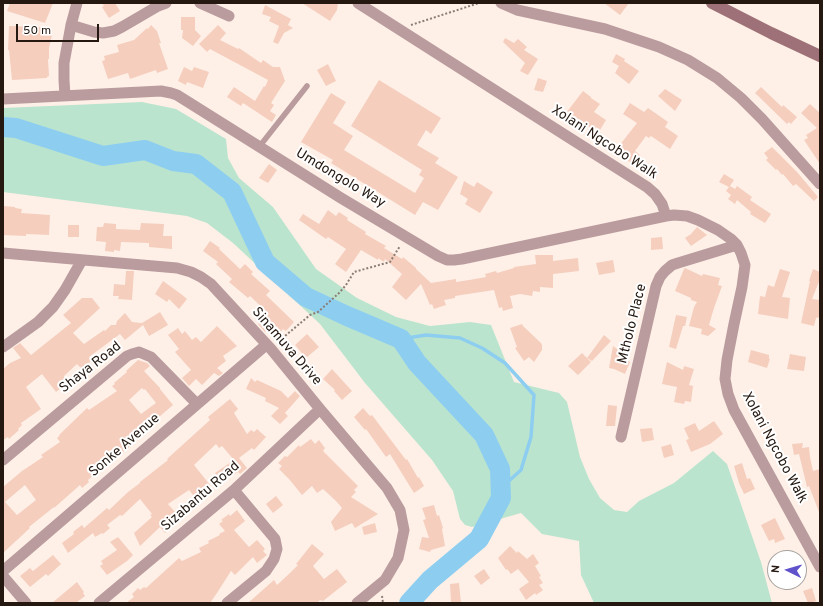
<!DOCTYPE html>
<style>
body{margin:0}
#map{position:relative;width:823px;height:606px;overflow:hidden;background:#fef0e7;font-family:Overpass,sans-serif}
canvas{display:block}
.frame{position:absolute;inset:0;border:4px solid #241810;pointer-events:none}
.north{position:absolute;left:767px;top:550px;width:40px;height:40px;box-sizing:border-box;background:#fff;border:1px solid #a7a39f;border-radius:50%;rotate:275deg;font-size:11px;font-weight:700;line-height:16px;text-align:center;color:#241810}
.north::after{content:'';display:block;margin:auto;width:14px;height:18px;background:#6052cb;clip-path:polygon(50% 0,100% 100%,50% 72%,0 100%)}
.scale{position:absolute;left:16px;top:24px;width:83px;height:18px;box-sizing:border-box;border:2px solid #241810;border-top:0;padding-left:5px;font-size:12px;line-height:14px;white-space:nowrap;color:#241810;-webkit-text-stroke:3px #fff;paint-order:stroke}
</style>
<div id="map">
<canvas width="823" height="606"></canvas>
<div class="frame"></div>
<div class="north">N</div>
<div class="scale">50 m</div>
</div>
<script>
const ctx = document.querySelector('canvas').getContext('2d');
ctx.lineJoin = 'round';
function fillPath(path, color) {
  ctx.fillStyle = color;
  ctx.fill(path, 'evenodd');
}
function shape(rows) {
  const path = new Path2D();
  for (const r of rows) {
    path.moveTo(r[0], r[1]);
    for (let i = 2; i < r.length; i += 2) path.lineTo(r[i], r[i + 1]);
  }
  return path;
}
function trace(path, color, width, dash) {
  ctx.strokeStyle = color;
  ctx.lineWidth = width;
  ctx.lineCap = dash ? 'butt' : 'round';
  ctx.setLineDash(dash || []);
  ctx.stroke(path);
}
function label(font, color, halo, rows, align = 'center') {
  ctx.font = font + ' Overpass,sans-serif';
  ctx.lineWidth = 4;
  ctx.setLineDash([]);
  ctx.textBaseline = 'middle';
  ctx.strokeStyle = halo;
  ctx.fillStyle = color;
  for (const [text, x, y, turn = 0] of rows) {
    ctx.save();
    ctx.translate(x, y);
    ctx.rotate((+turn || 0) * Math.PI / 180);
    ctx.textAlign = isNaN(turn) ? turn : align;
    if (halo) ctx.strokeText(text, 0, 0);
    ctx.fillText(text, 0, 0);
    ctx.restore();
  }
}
fillPath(shape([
 [142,102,176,109,226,139,228,158,239,178,273,207,316,269,357,298,396,317,430,326,470,322,491,325,514,382,559,393,567,402,580,457,589,479,600,498,614,510,627,512,639,501,674,483,713,451,727,464,761,562,772,603,594,603,581,575,579,541,542,534,521,513,472,527,465,525,460,519,453,491,432,460,365,383,320,324,233,243,207,223,187,216,3,192,3,108]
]), '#bbe4cf');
trace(shape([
 [401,339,426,335,460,338,482,348,505,363,534,395,531,437,521,470,501,488]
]), '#8dcef0', 3.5);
trace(shape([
 [3,127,16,128,103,156,145,150,173,161,196,164,232,192,265,262,306,297,347,316,401,339,417,363,484,435,500,469,501,498,479,539,430,580,409,603]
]), '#8dcef0', 20);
fillPath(shape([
 [10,3,53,3,45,23,7,11],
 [102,3,115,3,120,11,109,18,102,7,104,6],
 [302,3,338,3,337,10,330,21],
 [604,3,629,3,620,15],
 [265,5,291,19,288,25,293,28,284,33,278,44,273,42,279,26,269,21,271,17,262,14],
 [181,17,195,17,195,30,201,36,193,46,182,38,183,30,181,30],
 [151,25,157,31,161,43,159,43,168,69,157,73,156,70,130,79,128,73,108,79,102,61,105,60,104,56,119,52,117,45,134,40,147,28,148,29],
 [218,25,226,33,220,40,238,49,239,48,261,63,263,60,273,67,280,67,285,81,271,103,274,105,270,111,276,115,272,122,243,103,241,106,227,97,234,87,255,101,264,86,265,87,268,80,210,49,207,52,199,44],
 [9,26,43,27,43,28,51,30,50,35,52,35,49,48,49,59,48,59,49,76,47,77,47,78,12,80,9,50,8,50],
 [505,38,514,43,518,39,527,47,524,50,538,59,528,75,520,71,525,63,503,42],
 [616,54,625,59,624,61,639,71,629,84,615,73,619,66,612,62],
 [328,64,336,81,326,86,317,70],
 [184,67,192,71,194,67,209,72,203,88,187,82,186,85,178,81],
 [538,78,547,81,543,92,534,90],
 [379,80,441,118,431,134,426,130,417,145,439,158,435,163,458,177,438,210,423,202,415,215,331,163,333,160,301,142,331,93,346,102,333,123,353,136,344,150,415,193,424,178,419,175,422,170,351,126],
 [761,87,782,107,783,105,797,117,791,124,789,122,787,124,755,93],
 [665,89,682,100,675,111,658,96],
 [583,91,591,97,591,98,600,104,594,112,606,120,600,130,596,127,595,129,593,127,592,129,577,118,575,120,566,113],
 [630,103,644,112,648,108,668,122,665,127,678,136,670,149,651,136,649,138,646,136,635,151,642,157,635,166,615,151,637,123,623,114],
 [810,104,820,113,820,164,804,140,808,138,806,135,817,128,801,113],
 [772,147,797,172,818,197,814,201,796,184,793,186,783,174,782,175,777,169,776,170,766,160,768,158,764,153],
 [269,164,277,170,268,183,259,178],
 [724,174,734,180,730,186,735,189,737,186,752,197,750,200,771,214,765,223,750,214,751,212,737,200,735,204,728,199,731,195,726,191,729,187,719,182],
 [464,181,474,187,477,182,493,192,480,213,465,204,468,199,460,194],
 [3,206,15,207,15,208,22,209,21,213,50,215,49,235,26,234,26,236,3,235],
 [328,210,336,216,339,212,348,218,347,220,366,232,365,234,386,246,384,248,402,259,403,257,416,268,416,269,431,283,456,279,456,282,469,280,486,277,485,274,496,271,497,273,514,268,514,267,536,264,535,255,553,255,553,261,578,258,579,271,553,274,553,288,540,287,540,292,533,291,532,296,520,294,510,296,513,308,503,311,502,307,499,308,494,290,455,296,455,298,444,300,446,305,434,309,432,304,430,305,421,284,406,300,392,287,402,274,385,259,384,262,378,258,378,260,361,250,346,272,335,264,346,249,328,237,326,239,299,220,303,214,319,224],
 [104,223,116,224,116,229,140,230,141,223,164,224,163,236,172,236,172,249,149,247,149,243,121,242,120,251,114,250,114,252,105,251,106,242,96,241,97,227,103,227],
 [68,225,79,225,79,237,68,237],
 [697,227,707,235,691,246,685,238,691,234],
 [662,237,663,249,651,250,651,238],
 [210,241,220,248,219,249,240,269,245,264,253,272,251,274,270,291,266,295,294,322,286,331,283,329,280,333,272,326,265,332,258,324,269,314,250,296,248,298,229,282,232,279,216,264,218,262,203,251],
 [613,260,615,272,599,275,596,263],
 [685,268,702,276,703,274,720,278,718,285,722,286,714,308,709,325,716,329,708,336,701,334,702,329,689,326,694,307,697,302,691,300,691,298,675,291,684,269],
 [780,269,790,272,782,297,790,298,788,319,758,314,760,296,765,297,768,285,774,287],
 [813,269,820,272,820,279,812,299,820,300,820,317,816,318,814,326,801,323,810,281,809,281],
 [126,271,134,271,132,300,118,299,119,296,113,296,114,284,125,285],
 [163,281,181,294,187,299,179,309,169,299,167,302,155,294],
 [82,298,92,298,100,308,73,333,84,344,104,330,105,331,111,325,116,325,117,321,125,313,132,322,142,323,160,312,168,325,149,336,143,325,125,340,120,334,89,357,92,360,82,369,77,364,64,376,69,382,56,392,42,374,26,387,41,409,21,423,22,425,18,429,19,430,9,439,8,437,3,440,3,369,10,363,21,358,13,348,20,343,31,355,71,323,63,315],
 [676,315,687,317,685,326,683,326,676,349,669,347],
 [522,324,523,326,541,343,542,345,542,350,534,362,529,357,524,361,515,348,517,347,510,328],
 [217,326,237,346,223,356,226,361,217,368,223,373,219,376,214,373,202,385,196,379,189,386,182,378,191,370,175,352,179,349,168,335,178,328,182,334,185,331,192,340,196,337,201,342],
 [307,334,319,347,306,358,295,345],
 [604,335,611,341,592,361,587,358],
 [613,346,621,352,626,355,625,359,630,362,625,374,614,369,609,368],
 [751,350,769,355,769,359,770,359,767,368,748,362],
 [582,353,591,362,578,375,568,366],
 [790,354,806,357,804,371,787,369],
 [138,360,147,363,150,366,144,371,160,388,160,389,173,405,159,417,137,433,139,435,134,440,135,442,109,464,108,463,88,480,89,482,82,488,80,485,54,508,54,507,29,527,30,528,3,553,3,487,22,471,43,457,41,455,60,442,57,438,60,435,59,435,87,408,89,410,117,391,112,386,115,384,114,383,127,372,126,371],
 [142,388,144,390,145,389,156,403,141,414,129,400],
 [25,485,36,500,17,515,5,502],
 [667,362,683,370,684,366,694,369,689,385,693,386,691,402,685,401,684,404,674,402,677,387,662,384],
 [332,369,352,391,342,400,334,391,335,390,323,379],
 [251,378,255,382,257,380,281,391,288,398,295,391,300,396,285,413,288,416,280,424,271,416,279,408,265,401,266,398,246,389],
 [230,399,238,409,234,413,247,434,251,430,254,432,257,429,266,437,254,450,252,448,239,458,247,468,240,474,238,472,221,483,215,473,234,460,222,446,219,448,216,444,194,465,210,485,197,496,195,494,193,495,189,490,168,504,175,512,170,516,173,519,168,523,171,526,165,533,160,527,140,546,134,533,152,517,150,515,152,514,140,499,122,516,120,515,107,525,110,528,103,534,102,533,95,537,93,533,68,553,62,543,74,534,73,532,82,525,84,528,107,508,109,510,128,492,140,483,140,482,168,460,167,459,210,420,208,417],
 [608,405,617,406,615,426,606,426],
 [363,408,370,416,372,415,406,460,407,459,418,478,419,477,424,486,414,493,390,454,386,457,366,429,365,430,354,417],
 [714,421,723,434,710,444,691,452,686,440,689,439,684,428,695,423,699,431],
 [652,428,654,440,642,442,640,429],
 [311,439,315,444,319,440,325,448,323,451,358,486,354,490,356,492,351,497,378,514,355,528,352,523,335,531,331,522,342,508,336,501,323,489,317,493,312,486,302,495,289,479,279,469,282,466,278,463,285,456,287,457,299,445,300,447],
 [803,443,802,448,809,447,810,457,813,471,820,469,820,512,819,512,809,486,807,487,799,454,794,455,792,444],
 [671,444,674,455,664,458,661,447],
 [742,463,747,479,750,478,755,489,744,494,739,483,734,466],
 [276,496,283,505,273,513,266,504],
 [434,505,437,516,439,515,443,528,442,529,445,546,431,550,430,552,419,549,422,537,429,538,423,520,426,519,422,508],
 [237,510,245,521,234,530,249,547,257,540,265,549,263,551,267,555,257,563,253,557,235,575,231,571,217,593,210,603,126,603,134,597,132,594,138,588,140,590,144,587,146,588,179,558,182,561,201,552,199,548,209,543,208,541,220,535,219,534,225,531,219,524,223,521,221,520,229,514,230,516],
 [775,518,785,539,775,543,774,539,769,541,761,525],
 [375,523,377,532,364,535,362,527],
 [118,537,133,555,127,561,107,575,100,566,103,564,101,561,117,550,110,542],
 [312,544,324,554,313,566,324,579,337,569,347,582,323,601,320,600,317,603,248,603,274,580,277,585,290,573,298,565,296,564],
 [510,546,517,553,518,551,527,559,533,554,539,563,535,566,541,576,539,577,543,583,539,585,543,590,536,595,535,593,526,600,519,589,529,582,518,569,511,574,507,569,506,570,498,558],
 [53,555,61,564,48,576,46,574,30,587,20,576,30,568,33,571],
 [484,569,490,578,481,585,474,576],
 [77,582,84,592,83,593,85,596,76,603,52,603],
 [459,583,461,603,451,603,450,584],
 [812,588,816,601,811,603,808,603,803,591]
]), '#f5cebe');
trace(shape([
 [411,25,479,3],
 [279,341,310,315,318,312,339,293,346,285,354,272,390,262,400,246],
 [382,596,383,603]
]), '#8a7d74', 2, [2, 2]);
trace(shape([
 [259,147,307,86]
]), '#ba9c9f', 5.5);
trace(shape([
 [200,3,229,16],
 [358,3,565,135,647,187,655,194,662,204,666,216],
 [501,3,517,10,605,29,659,47,688,60,717,78,741,98,762,119,820,184],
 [71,25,94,32,103,33,114,31,122,27,158,6,166,3],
 [65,96,64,80,64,63,71,25,77,3],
 [3,99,161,91,171,93,177,95,341,198,438,256,447,260,454,260,462,259,666,216,674,215,687,216,698,220,718,230,731,239,737,245,741,253,745,265,742,287,734,324,727,360,725,379,728,394,734,410,820,567],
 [3,253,177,268,191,272,201,277,211,284,271,349,320,409,387,488,400,510,404,530,398,558,385,580,357,603],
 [3,347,38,322,53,307,65,290,82,260],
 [621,437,656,286,660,277,665,271,672,265,678,263,737,245],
 [3,460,127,356,132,354,139,352,151,357,197,404],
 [3,571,266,345],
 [3,576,26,603],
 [99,603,234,490,320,409],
 [227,603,266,571,274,559,277,549,275,539,234,490]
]), '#ba9c9f', 11);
trace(shape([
 [712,3,771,33,820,56]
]), '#9d7177', 12);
label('14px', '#241810', '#fff', [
 ["Xolani Ngcobo Walk",604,143,33],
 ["Umdongolo Way",340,179,31],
 ["Mtholo Place",633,324,-76],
 ["Sinamuva Drive",286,347,49],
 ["Shaya Road",91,368,-38],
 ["Sonke Avenue",125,446,-41],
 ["Xolani Ngcobo Walk",774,448,62],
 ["Sizabantu Road",201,497,-41]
]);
</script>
